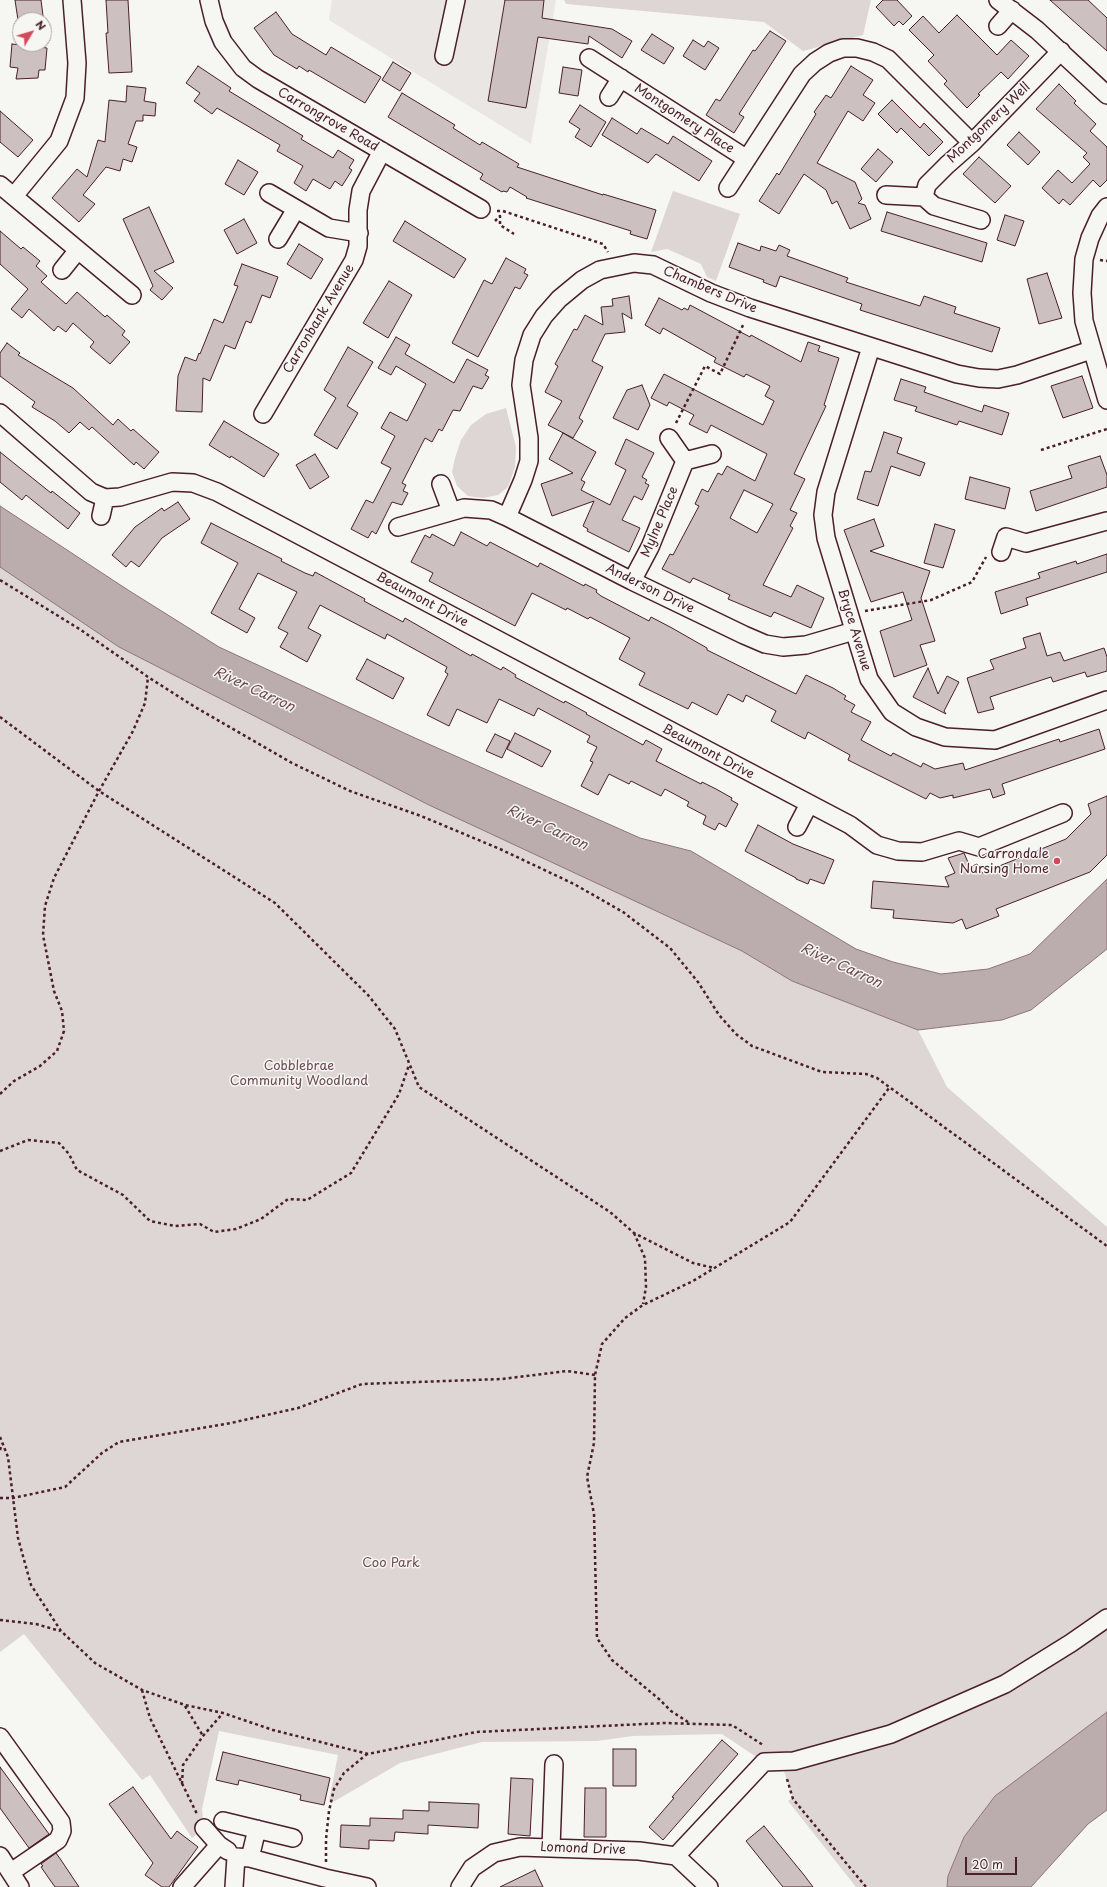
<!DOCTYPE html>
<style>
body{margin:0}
#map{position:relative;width:1107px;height:1887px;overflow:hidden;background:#f6f6f2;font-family:"Playpen Sans",sans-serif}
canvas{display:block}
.north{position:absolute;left:12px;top:12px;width:40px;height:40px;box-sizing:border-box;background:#f6f6f2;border:1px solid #b1a0a2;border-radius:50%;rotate:52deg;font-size:11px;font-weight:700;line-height:16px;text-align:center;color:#4a1f2b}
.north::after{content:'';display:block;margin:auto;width:14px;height:18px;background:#d1495b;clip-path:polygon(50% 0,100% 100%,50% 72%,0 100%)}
.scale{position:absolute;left:965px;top:1857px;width:52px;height:18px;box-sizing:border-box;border:2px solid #4a1f2b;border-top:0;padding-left:5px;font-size:12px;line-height:14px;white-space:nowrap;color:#4a1f2b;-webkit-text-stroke:3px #f6f6f2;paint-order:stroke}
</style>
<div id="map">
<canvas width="1107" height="1887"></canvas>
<div class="north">N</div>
<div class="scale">20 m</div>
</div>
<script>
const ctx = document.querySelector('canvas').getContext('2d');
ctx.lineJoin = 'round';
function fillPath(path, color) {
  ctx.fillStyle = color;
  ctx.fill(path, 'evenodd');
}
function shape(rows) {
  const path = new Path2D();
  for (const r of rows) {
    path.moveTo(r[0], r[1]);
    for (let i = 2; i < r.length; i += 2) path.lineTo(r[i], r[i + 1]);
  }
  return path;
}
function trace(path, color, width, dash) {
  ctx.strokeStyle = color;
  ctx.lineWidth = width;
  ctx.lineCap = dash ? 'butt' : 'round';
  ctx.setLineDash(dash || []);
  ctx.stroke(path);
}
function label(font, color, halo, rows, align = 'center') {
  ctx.font = font + ' "Playpen Sans",sans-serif';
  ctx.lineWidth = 3;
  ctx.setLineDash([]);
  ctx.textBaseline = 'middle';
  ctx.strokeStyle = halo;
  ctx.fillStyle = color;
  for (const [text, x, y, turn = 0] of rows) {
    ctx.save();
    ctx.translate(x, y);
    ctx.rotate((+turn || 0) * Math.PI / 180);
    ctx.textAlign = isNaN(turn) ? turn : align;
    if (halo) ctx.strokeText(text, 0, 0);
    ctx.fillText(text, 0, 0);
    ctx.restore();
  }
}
fillPath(shape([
 [332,0,556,0,531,144,329,20]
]), '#e9e6e3');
fillPath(shape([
 [564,0,871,0,863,35,803,51,764,22,566,4],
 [673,191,740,214,716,281,707,277,701,264,667,249,651,252],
 [506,408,516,447,515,467,508,487,498,495,483,498,468,496,457,486,452,472,455,458,461,440,471,425,486,414],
 [0,567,119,647,429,805,742,951,792,981,918,1030,947,1087,1107,1227,1107,1712,995,1796,964,1837,948,1876,947,1887,856,1887,788,1801,793,1798,781,1762,764,1762,722,1734,633,1736,597,1741,482,1742,400,1763,335,1801,329,1801,338,1755,219,1731,202,1809,204,1828,192,1838,150,1775,142,1780,24,1634,0,1652]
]), '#ddd6d5');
const water = shape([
 [0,506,128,590,219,647,415,738,640,838,691,851,856,949,893,962,941,974,988,969,1030,954,1107,879,1107,949,1031,1010,1002,1020,918,1030,792,981,742,951,429,805,119,647,0,567,0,506],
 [1107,1712,1107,1810,1088,1824,1031,1887,947,1887,948,1876,964,1837,995,1796,1107,1712]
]);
fillPath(water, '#bbadae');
trace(water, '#8e747a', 1);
const building = shape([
 [15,0,41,0,43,16,38,17,38,20,18,20,15,0],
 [106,0,128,0,132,72,109,73,106,33,108,33,106,0],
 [505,0,544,0,542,18,612,29,632,41,622,58,589,36,588,44,538,37,526,108,488,101,505,0],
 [883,0,897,0,912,16,903,25,899,21,894,26,876,7,883,0],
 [1050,0,1088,0,1107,18,1107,51,1050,0],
 [276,12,292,34,326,55,331,47,381,77,365,103,309,70,308,72,299,66,297,69,274,55,254,28,276,12],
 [957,15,997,55,1011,40,1029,56,1008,79,1001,72,978,94,980,95,967,108,944,84,947,81,928,61,934,55,909,30,923,16,939,33,957,15],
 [770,31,786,41,739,114,744,117,734,133,706,115,716,99,720,101,753,50,755,51,770,31],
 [652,34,674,48,664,64,641,50,652,34],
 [693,40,704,47,708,41,719,48,705,70,683,56,693,40],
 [12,44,47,48,45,70,39,70,38,78,16,79,18,68,10,67,12,44],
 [393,62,411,73,400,91,382,80,393,62],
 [198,66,231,88,229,91,303,136,301,139,333,158,338,150,354,160,349,168,352,170,342,186,335,181,330,189,313,179,306,191,294,183,303,166,277,151,280,145,217,108,212,114,194,101,200,93,186,83,198,66],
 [851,66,873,80,863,95,875,103,863,121,848,111,817,163,855,182,862,199,858,203,865,205,871,219,850,229,837,201,832,204,826,190,804,174,779,214,759,201,777,173,779,175,816,114,814,112,826,95,831,98,851,66],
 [563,67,582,70,578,96,559,93,563,67],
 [1059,84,1076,101,1074,103,1096,124,1090,131,1107,147,1107,180,1100,187,1093,180,1070,205,1063,199,1059,204,1042,188,1058,170,1072,183,1090,164,1083,157,1087,153,1036,109,1059,84],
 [127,86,146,88,144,101,156,103,155,116,143,115,143,121,136,121,128,144,137,147,132,162,123,159,120,171,106,167,83,195,95,204,79,222,52,198,77,169,87,177,98,140,105,142,109,100,126,102,127,86],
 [402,93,455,125,453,128,480,145,482,142,519,164,517,167,603,195,603,194,656,210,647,239,630,234,631,231,526,198,527,197,510,187,507,192,503,191,502,192,480,179,483,174,388,117,402,93],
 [892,100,920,128,924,123,943,142,929,156,901,128,897,133,878,114,892,100],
 [580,105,606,122,591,147,575,137,580,129,569,122,580,105],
 [0,111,33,140,18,157,0,142,0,111],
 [612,118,637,134,641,128,668,144,673,136,712,161,699,181,656,154,648,163,602,135,612,118],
 [1019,132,1040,152,1028,165,1007,145,1019,132],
 [878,149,893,162,876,182,861,169,878,149],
 [979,157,1011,186,995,203,963,174,979,157],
 [238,160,258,172,244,195,225,184,238,160],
 [149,207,174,262,154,271,173,288,162,300,150,290,153,286,123,219,149,207],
 [887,212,987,243,982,262,881,231,887,212],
 [1005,215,1024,221,1015,246,997,240,1005,215],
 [244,219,257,243,237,254,224,230,244,219],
 [405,221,466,259,454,278,393,241,405,221],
 [0,231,21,249,23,247,40,261,36,266,47,276,41,282,66,304,77,292,105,317,107,315,125,331,122,335,130,342,110,364,90,347,94,342,73,323,66,332,58,326,54,331,29,309,22,318,11,309,28,289,0,264,0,231],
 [738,243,760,251,761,246,776,251,779,245,790,250,787,256,848,278,846,282,920,306,924,296,956,307,954,313,1000,328,992,352,860,310,862,304,780,276,776,287,763,282,764,280,729,267,738,243],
 [299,244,323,259,311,279,287,264,299,244],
 [506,258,526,269,524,273,528,275,520,289,515,287,478,357,452,343,484,280,492,284,506,258],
 [242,264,278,277,270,298,262,295,251,323,246,321,235,349,225,345,210,381,203,378,202,412,176,411,178,376,185,357,196,361,199,353,200,354,214,319,223,323,238,286,234,285,242,264],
 [1047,273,1062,318,1039,324,1027,279,1047,273],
 [389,281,412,295,388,338,363,323,389,281],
 [629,296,632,319,622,313,625,332,605,334,592,361,603,367,579,418,583,421,573,438,548,425,562,401,545,392,558,366,555,364,574,329,577,330,585,315,603,325,601,307,613,306,612,299,629,296],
 [659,298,682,310,684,308,688,310,690,305,750,337,751,335,801,362,808,342,820,346,818,351,839,358,824,405,826,406,794,474,805,479,790,510,797,513,790,526,793,528,763,585,791,597,797,585,824,598,811,628,774,612,771,617,728,599,730,595,702,582,693,578,690,583,662,569,670,554,673,555,699,506,695,504,702,489,708,492,718,473,722,475,727,466,755,481,767,454,711,425,707,433,689,424,694,415,669,402,667,406,651,398,664,374,763,425,774,401,765,396,770,386,746,374,744,377,714,362,716,358,663,328,660,334,645,325,659,298],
 [744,490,773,504,757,533,730,518,744,490],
 [396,337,410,345,405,354,454,383,467,359,488,370,485,375,489,377,482,389,473,386,460,411,453,410,442,431,439,429,432,442,425,438,402,483,406,485,403,491,408,493,402,505,392,502,376,534,372,531,368,538,351,529,366,500,373,503,391,468,381,463,395,436,381,428,390,412,407,421,426,384,396,366,391,375,378,368,396,337],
 [7,343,20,353,18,355,73,388,113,425,118,419,131,431,133,429,159,452,144,469,136,462,134,465,92,427,89,430,80,422,69,433,55,421,32,407,35,402,0,376,0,353,7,343],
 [348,347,373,362,347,406,358,413,337,449,314,435,336,398,324,390,348,347],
 [1082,376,1093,408,1063,418,1051,386,1082,376],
 [901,379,926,387,924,392,982,412,984,405,1009,413,1002,435,959,421,957,425,915,411,917,407,894,400,901,379],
 [642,385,650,405,638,430,613,418,627,390,642,385],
 [224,421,279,454,264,477,231,456,230,458,209,445,224,421],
 [884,432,902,438,897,453,925,463,920,476,891,466,878,506,857,499,865,471,871,472,884,432],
 [563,433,596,452,581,480,585,482,581,490,610,505,626,470,615,464,626,439,654,453,642,477,647,480,645,483,649,485,642,500,634,496,622,520,640,528,629,552,587,531,588,529,583,526,594,501,552,516,541,484,573,473,549,459,563,433],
 [0,452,51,493,52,491,80,513,68,529,26,495,22,500,0,482,0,452],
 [315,454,329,477,310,489,296,465,315,454],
 [1100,456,1107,475,1107,487,1036,511,1030,491,1072,478,1068,466,1100,456],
 [970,477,1010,488,1005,509,965,499,970,477],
 [178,502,190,519,162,538,139,567,131,561,126,567,112,555,135,527,162,508,164,511,178,502],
 [874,519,884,546,870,551,930,571,921,598,935,641,920,645,927,665,894,677,880,631,912,620,903,592,871,602,844,530,874,519],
 [211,523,282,559,281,561,305,573,313,576,315,572,365,599,364,601,403,622,405,618,471,656,472,654,501,670,503,667,516,675,515,677,564,703,565,701,587,713,586,714,643,745,646,740,662,749,656,761,701,784,702,782,716,789,732,798,731,800,738,804,726,827,719,823,715,830,703,824,706,816,687,806,689,802,665,789,661,796,631,781,629,784,609,774,598,795,581,786,593,762,590,761,597,747,587,742,590,736,538,708,534,716,499,699,487,723,457,709,449,726,427,715,448,674,445,672,447,667,387,634,385,639,320,605,308,628,321,635,307,662,280,647,288,633,278,628,297,592,258,573,239,609,255,618,247,633,211,613,238,563,201,543,211,523],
 [935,524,955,530,943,568,924,563,935,524],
 [461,532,487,546,490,542,538,567,540,563,584,586,585,584,597,590,596,592,601,596,649,621,651,617,672,628,707,648,707,650,796,694,806,675,833,688,846,696,844,699,855,705,851,712,871,722,861,740,891,756,893,753,921,767,923,763,935,769,963,763,965,770,1059,739,1060,742,1099,729,1105,749,1002,784,1005,794,993,798,990,789,953,798,953,795,940,798,930,793,926,799,848,760,850,755,808,732,805,739,771,721,776,711,746,695,743,702,728,694,717,715,692,702,688,709,639,685,645,673,619,659,630,638,590,617,588,619,567,608,566,610,532,593,515,626,429,581,433,573,411,562,425,535,430,538,432,534,454,546,461,532],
 [1107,554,1107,572,1026,598,1028,605,1001,614,995,592,1040,578,1038,573,1076,561,1077,564,1107,554],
 [1040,633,1047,656,1060,652,1064,661,1104,648,1107,657,1107,671,1087,677,1085,672,1053,682,1051,677,990,697,994,709,978,713,967,678,994,669,990,660,1026,648,1023,638,1040,633],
 [367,659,404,678,393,699,356,679,367,659],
 [928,668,938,694,947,676,959,682,944,711,946,714,913,697,928,668],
 [515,733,551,751,542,767,507,749,515,733],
 [495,734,510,741,502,758,486,751,495,734],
 [1107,796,1107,855,1090,872,996,909,999,916,966,929,962,919,953,923,893,918,894,910,871,908,873,881,949,887,945,877,955,873,948,858,964,853,970,867,977,864,982,873,1066,839,1091,814,1088,804,1107,796],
 [758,825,793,844,834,860,824,884,810,879,808,884,796,879,796,878,745,851,758,825],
 [722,1740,738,1754,663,1840,649,1827,674,1798,672,1797,722,1740],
 [613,1749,636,1749,636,1786,613,1786,613,1749],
 [223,1752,330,1778,324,1805,300,1800,301,1795,239,1780,238,1785,216,1780,223,1752],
 [0,1767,49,1834,29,1848,0,1808,0,1767],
 [511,1778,533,1779,530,1836,508,1834,511,1778],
 [133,1787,171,1839,177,1831,198,1847,169,1887,162,1887,145,1875,153,1863,109,1804,133,1787],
 [585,1788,606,1788,606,1837,584,1837,585,1788],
 [429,1802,479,1804,478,1828,428,1825,428,1834,395,1832,394,1841,369,1840,369,1849,340,1847,341,1825,370,1826,370,1818,403,1819,403,1810,429,1811,429,1802],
 [764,1826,804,1875,813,1887,783,1887,746,1841,764,1826],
 [56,1853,61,1860,79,1887,55,1887,41,1867,43,1866,41,1864,56,1853],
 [535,1870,543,1887,500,1887,535,1870]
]);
fillPath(building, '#ccc1c0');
trace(building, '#4a1f2b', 1);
const minor = shape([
 [209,0,214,21,223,42,243,68,258,79,481,209],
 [998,0,1037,30,1107,95],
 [998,26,1012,10],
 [444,56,456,0],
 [589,58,747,159],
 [609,97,621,78],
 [0,185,132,295],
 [728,188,802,74,815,62,829,53,843,48,857,48,873,52,888,59,972,143],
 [269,193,329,228,359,233],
 [886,195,924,197,927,185,947,165,972,143,1061,51],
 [14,196,59,141,75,98,77,63,72,0],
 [924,197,934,206,981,220],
 [1107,207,1100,216,1090,238,1084,259,1082,293,1084,321,1107,400],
 [278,239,296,209],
 [62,270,78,250],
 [871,347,826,492,823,515,826,538,869,679,892,712,916,727,945,737,995,740,1107,700],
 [0,413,91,492,105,498,120,497,172,482,193,483,217,492,850,825,877,845,898,851,922,852,959,841,979,847,1063,813],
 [263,414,354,260,358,246,358,210,361,191,382,151],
 [669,438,685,461,712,454],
 [441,484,451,511],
 [101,516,105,498],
 [507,517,523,480,529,461,529,438,521,385,524,360,532,335,544,316,559,299,582,280,600,270,634,263,653,265,711,293,750,308,957,374,979,378,998,379,1017,375,1091,350],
 [398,527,464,508,491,510,507,517,632,581,744,635,765,644,783,647,806,645,854,631],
 [1001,552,1006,537,1026,543,1107,521],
 [632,581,650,547,685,461],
 [797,827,809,804],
 [0,1737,61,1822,62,1831,58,1840,11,1872],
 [223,1821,293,1838],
 [204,1828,219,1845,228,1851],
 [551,1848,554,1764],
 [0,1856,20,1887],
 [676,1856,764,1762,794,1761,891,1734,1005,1684,1071,1643,1107,1618],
 [250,1858,257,1829],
 [182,1887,219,1845],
 [234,1887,236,1857,250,1858,325,1878,367,1887],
 [460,1887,472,1868,494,1853,520,1847,639,1851,676,1856,709,1887]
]);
trace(minor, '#4a1f2b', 20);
trace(shape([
 [497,211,503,211,603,244,608,252],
 [495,221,500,216,500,225,514,234],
 [1100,260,1107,261],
 [676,423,705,366,720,374,744,323],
 [1041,450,1107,429],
 [0,580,81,630,148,677,195,707,292,763,350,791,421,816,500,849,574,884,623,912,670,948,698,982,719,1015,736,1034,752,1046,822,1072,866,1074,877,1078,1107,1246],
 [865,611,931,600,972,582,986,557],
 [0,717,99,791,275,903,368,995,395,1029,419,1087,610,1212,634,1233,693,1263,714,1268],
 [0,1094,14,1081,40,1066,57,1051,64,1031,62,1011,54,991,43,935,45,906,54,878,99,791,133,731,145,703,148,677],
 [0,1151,28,1140,59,1143,69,1154,77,1170,123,1195,150,1221,175,1226,200,1224,214,1232,236,1229,261,1219,288,1199,307,1200,351,1173,399,1094,409,1065],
 [634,1233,645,1258,646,1287,643,1304],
 [0,1437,8,1457,18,1538,31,1585,61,1631,95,1663,142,1690,185,1705,223,1713,273,1730,368,1754,476,1732,665,1723,732,1725,763,1745],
 [0,1450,2,1444],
 [0,1498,13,1498,65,1487,102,1453,119,1442,231,1423,298,1408,362,1384,502,1379,567,1371,595,1375],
 [0,1620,36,1624,60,1631],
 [142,1690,150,1718,197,1814],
 [185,1706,203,1736],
 [688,1722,671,1711,659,1699,612,1660,597,1638,594,1514,587,1477,594,1443,595,1375,602,1344,625,1318,643,1305,693,1281,790,1222,889,1088],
 [787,1779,793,1799,866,1887],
 [182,1784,183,1765,203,1736,223,1713],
 [326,1862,326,1839,329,1811,334,1789,344,1773,367,1754]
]), '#4a1f2b', 2.5, [3, 3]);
trace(minor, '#f6f6f2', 17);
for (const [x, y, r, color] of [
 [1057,861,4,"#d1495b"]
]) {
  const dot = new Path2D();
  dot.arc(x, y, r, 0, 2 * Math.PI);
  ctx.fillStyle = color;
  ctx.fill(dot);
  trace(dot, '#f6f6f2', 1.5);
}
label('13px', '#4a1f2b', '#f6f6f2', [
 ["Montgomery Place",684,119,33],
 ["Carrongrove Road",328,120,30],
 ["Montgomery Well",989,123,-44],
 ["Chambers Drive",710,290,23],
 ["Carronbank Avenue",319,319,-59],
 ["Mylne Place",660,522,-67],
 ["Anderson Drive",650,589,26],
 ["Beaumont Drive",422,600,28],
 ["Bryce Avenue",854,630,73],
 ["Beaumont Drive",708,752,28],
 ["Lomond Drive",583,1849,2]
]);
label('13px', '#4a1f2b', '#f6f6f2', [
 ["Carrondale",1049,854],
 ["Nursing Home",1049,869]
], 'right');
label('13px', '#6f4d56', '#f6f6f2', [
 ["Cobblebrae",299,1066],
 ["Community Woodland",299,1081],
 ["Coo Park",391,1563]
]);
label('italic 14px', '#6c4a52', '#f6f6f2', [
 ["River Carron",254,690,25],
 ["River Carron",547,828,25],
 ["River Carron",841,966,25]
]);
</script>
